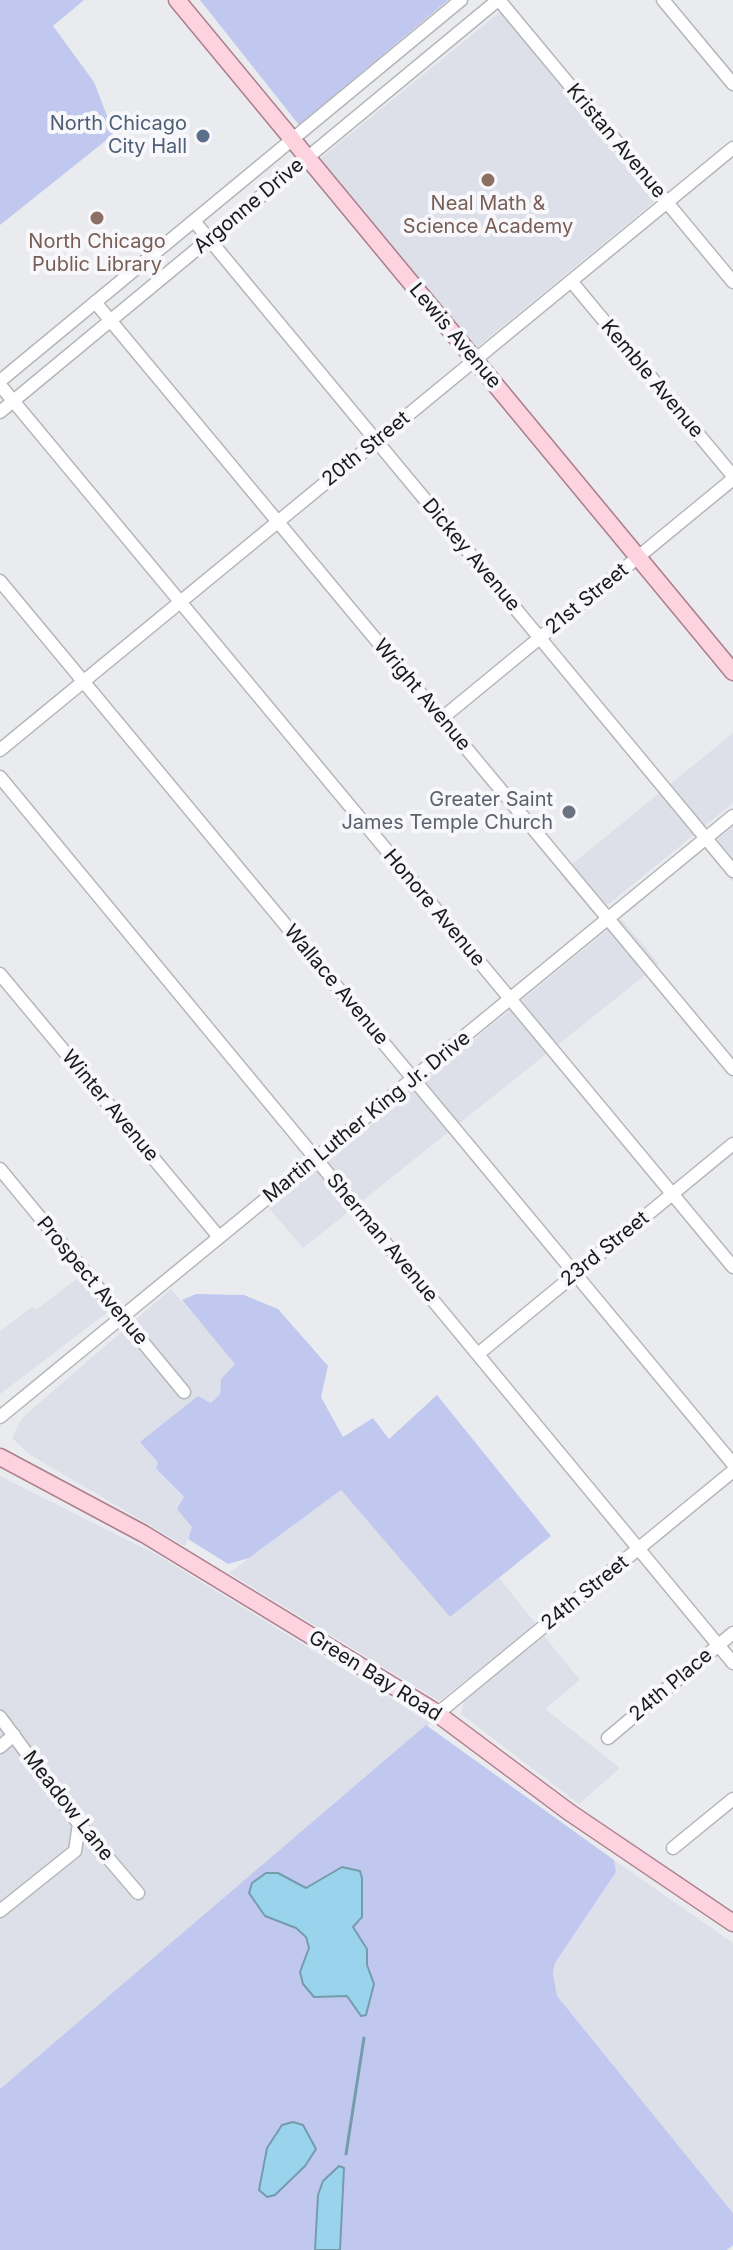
<!DOCTYPE html>
<style>
body{margin:0}
canvas{display:block;background:#eaebee}
</style>
<canvas width="733" height="2250"></canvas>
<script>
const ctx = document.querySelector('canvas').getContext('2d');
ctx.lineJoin = 'round';
function fillPath(path, color) {
  ctx.fillStyle = color;
  ctx.fill(path, 'evenodd');
}
function shape(rows) {
  const path = new Path2D();
  for (const r of rows) {
    path.moveTo(r[0], r[1]);
    for (let i = 2; i < r.length; i += 2) path.lineTo(r[i], r[i + 1]);
  }
  return path;
}
function trace(path, color, width, dash) {
  ctx.strokeStyle = color;
  ctx.lineWidth = width;
  ctx.lineCap = dash ? 'butt' : 'round';
  ctx.setLineDash(dash || []);
  ctx.stroke(path);
}
function label(font, color, halo, rows, align = 'center') {
  ctx.font = font + ' Inter,sans-serif';
  ctx.lineWidth = 8;
  ctx.setLineDash([]);
  ctx.textBaseline = 'middle';
  ctx.strokeStyle = halo;
  ctx.fillStyle = color;
  for (const [text, x, y, turn = 0] of rows) {
    ctx.save();
    ctx.translate(x, y);
    ctx.rotate((+turn || 0) * Math.PI / 180);
    ctx.textAlign = isNaN(turn) ? turn : align;
    if (halo) ctx.strokeText(text, 0, 0);
    ctx.fillText(text, 0, 0);
    ctx.restore();
  }
}
fillPath(shape([
 [500,12,655,201,476,348,320,159],
 [733,733,733,803,595,915,560,874],
 [733,827,733,882,705,850],
 [621,919,659,964,303,1248,269,1208],
 [91,1268,121,1302,0,1394,0,1331,32,1307,36,1310],
 [171,1289,236,1363,221,1379,220,1394,211,1403,198,1396,158,1462,156,1470,184,1498,192,1527,185,1546,29,1454,12,1438,22,1418],
 [0,1476,159,1556,431,1723,0,2089],
 [341,1490,450,1617,499,1578,536,1624,439,1701,229,1573],
 [544,1636,580,1680,545,1709,620,1768,579,1804,461,1714,464,1701],
 [614,1860,733,1943,733,2213,557,1996,553,1973,555,1963,616,1872]
]), '#dddfe9');
fillPath(shape([
 [0,0,84,0,53,26,94,82,114,134,0,225],
 [200,0,448,0,299,125],
 [196,1294,244,1295,278,1309,328,1366,321,1397,343,1437,373,1418,389,1439,437,1395,551,1536,450,1617,341,1490,249,1558,228,1564,188,1539,192,1527,177,1509,184,1497,156,1469,158,1462,140,1442,198,1396,211,1403,220,1394,221,1379,235,1364,182,1300],
 [426,1725,614,1860,616,1872,555,1963,553,1973,557,1996,733,2213,733,2245,727,2250,0,2250,0,2089]
]), '#c1c8ef');
const water = shape([
 [342,1867,360,1871,362,1878,362,1917,353,1927,367,1949,367,1965,374,1984,366,2015,361,2016,347,1996,314,1997,303,1984,300,1972,309,1948,306,1937,296,1928,265,1916,249,1893,252,1883,266,1873,278,1873,306,1888,342,1867],
 [293,2122,303,2125,316,2149,305,2166,275,2195,267,2197,259,2190,267,2148,282,2125,293,2122],
 [339,2166,344,2168,340,2250,315,2250,318,2195,323,2181,339,2166]
]);
fillPath(water, '#9ad4ec');
trace(water, '#749cad', 2);
trace(shape([
 [346,2154,364,2038]
]), '#749cad', 3);
const minor = shape([
 [499,0,733,282],
 [663,0,733,84],
 [194,221,733,871],
 [571,281,733,476],
 [95,302,733,1069],
 [0,381,461,0],
 [0,385,733,1267],
 [0,412,498,0],
 [0,581,733,1464],
 [441,719,733,479],
 [0,750,733,148],
 [0,777,733,1663],
 [0,974,219,1237],
 [0,1169,184,1392],
 [478,1354,733,1144],
 [0,1417,733,816],
 [437,1714,733,1471],
 [0,1717,79,1824,138,1893],
 [608,1738,733,1633],
 [0,1747,14,1735],
 [673,1848,733,1799],
 [0,1911,75,1851,79,1824]
]);
const major = shape([
 [177,0,733,672],
 [0,1457,144,1534,431,1709,569,1812,733,1923]
]);
trace(minor, '#b5b6b9', 15);
trace(major, '#ac7f8d', 19);
trace(minor, '#fff', 12);
trace(major, '#fdd3e0', 16);
for (const [x, y, r, color] of [
 [203,136,8,"#5c6f8a"],
 [488,180,8,"#8d6e63"],
 [97,218,8,"#8d6e63"],
 [569,812,8,"#6b7280"]
]) {
  const dot = new Path2D();
  dot.arc(x, y, r, 0, 2 * Math.PI);
  ctx.fillStyle = color;
  ctx.fill(dot);
  trace(dot, '#f8f8fc', 3);
}
label('20px', '#4e5e75', '#f8f8fc', [
 ["North Chicago",187,124],
 ["City Hall",187,147]
], 'right');
label('20px', '#1a1a1b', '#f8f8fc', [
 ["Kristan Avenue",616,141,50],
 ["Argonne Drive",249,206,-40],
 ["Lewis Avenue",455,336,50],
 ["Kemble Avenue",652,379,50],
 ["20th Street",366,449,-39],
 ["Dickey Avenue",471,555,50],
 ["21st Street",587,599,-39],
 ["Wright Avenue",422,695,50],
 ["Honore Avenue",434,908,50],
 ["Wallace Avenue",336,985,50],
 ["Winter Avenue",110,1106,50],
 ["Martin Luther King Jr. Drive",367,1117,-39],
 ["Sherman Avenue",382,1238,50],
 ["23rd Street",605,1249,-39],
 ["Prospect Avenue",92,1281,50],
 ["24th Street",585,1593,-39],
 ["Green Bay Road",375,1676,32],
 ["24th Place",671,1685,-40],
 ["Meadow Lane",68,1806,52]
]);
label('20px', '#785e54', '#f8f8fc', [
 ["Neal Math &",488,204],
 ["Science Academy",488,227],
 ["North Chicago",97,242],
 ["Public Library",97,265]
]);
label('20px', '#5b616d', '#f8f8fc', [
 ["Greater Saint",553,800],
 ["James Temple Church",553,823]
], 'right');
</script>
